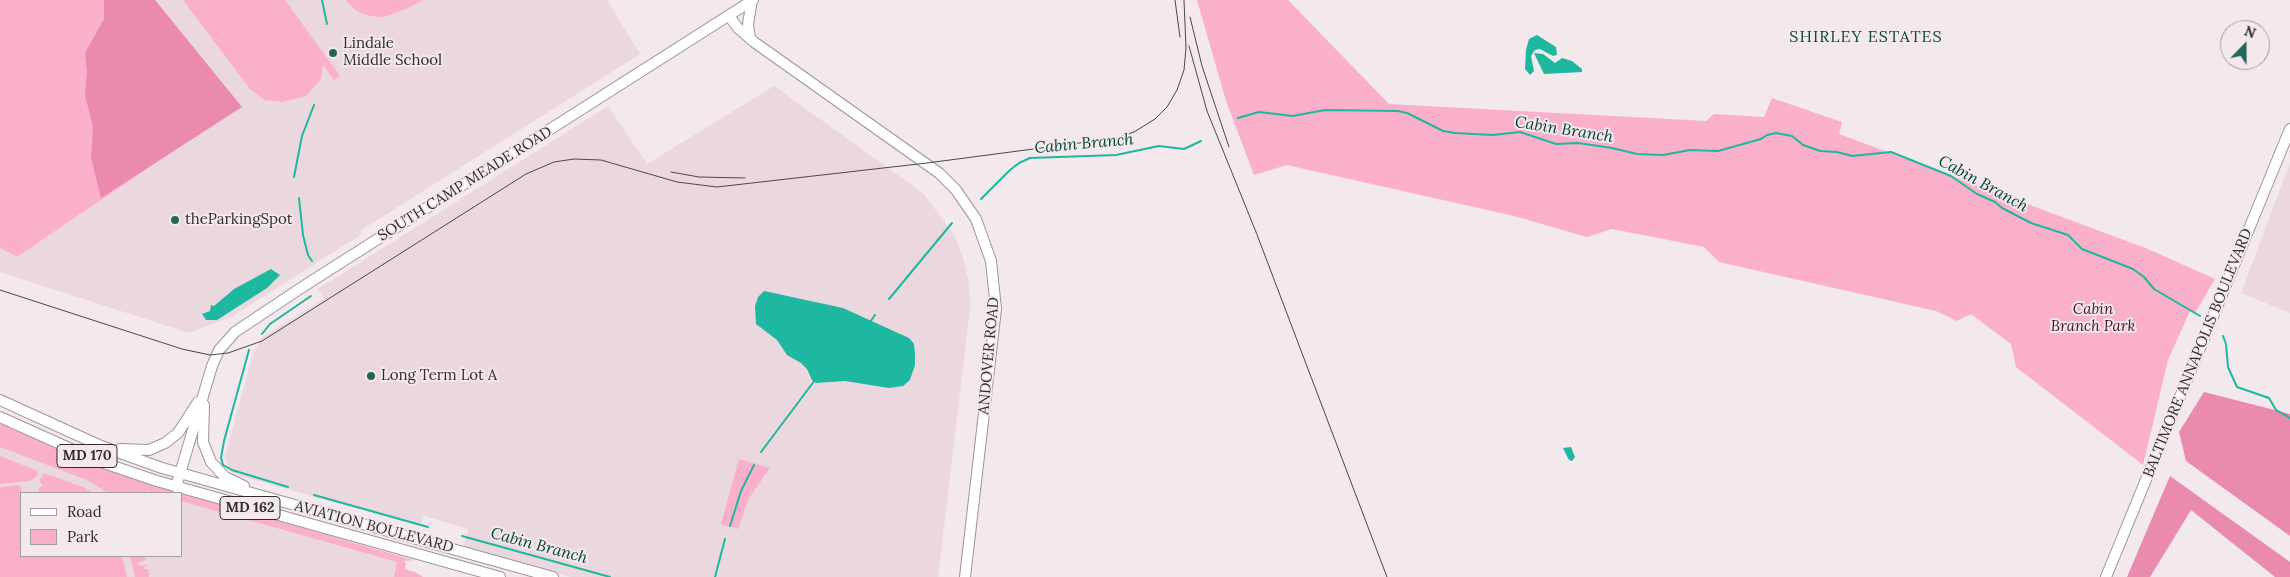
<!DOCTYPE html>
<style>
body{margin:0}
#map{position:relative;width:2290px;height:577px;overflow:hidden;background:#f3e8ec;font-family:Lora,serif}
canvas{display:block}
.legend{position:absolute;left:20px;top:492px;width:162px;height:65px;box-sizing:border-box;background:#f3e8ec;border:1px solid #a59da0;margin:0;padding:6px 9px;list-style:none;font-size:15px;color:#312d2e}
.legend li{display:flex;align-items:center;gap:10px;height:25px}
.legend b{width:25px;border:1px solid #a59da0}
.north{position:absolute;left:2220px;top:20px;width:50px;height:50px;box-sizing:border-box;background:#f3e8ec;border:1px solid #a59da0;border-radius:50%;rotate:22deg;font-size:14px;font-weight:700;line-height:20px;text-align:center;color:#312d2e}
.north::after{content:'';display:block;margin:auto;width:18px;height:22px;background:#216659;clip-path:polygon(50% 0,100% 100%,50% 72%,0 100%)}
</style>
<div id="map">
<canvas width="2290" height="577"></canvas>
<ul class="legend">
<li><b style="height:6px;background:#fff"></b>Road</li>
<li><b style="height:14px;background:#fab0ca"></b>Park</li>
</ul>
<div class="north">N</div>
</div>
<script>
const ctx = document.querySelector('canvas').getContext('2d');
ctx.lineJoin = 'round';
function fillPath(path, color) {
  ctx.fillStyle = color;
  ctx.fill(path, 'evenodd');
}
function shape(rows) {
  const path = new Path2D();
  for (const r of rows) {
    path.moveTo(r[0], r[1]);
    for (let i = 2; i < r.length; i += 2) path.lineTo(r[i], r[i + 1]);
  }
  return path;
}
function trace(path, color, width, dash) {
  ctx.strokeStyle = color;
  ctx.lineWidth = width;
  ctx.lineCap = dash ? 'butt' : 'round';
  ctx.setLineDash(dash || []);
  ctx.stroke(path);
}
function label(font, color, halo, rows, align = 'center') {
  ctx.font = font + ' Lora,serif';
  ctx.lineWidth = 4;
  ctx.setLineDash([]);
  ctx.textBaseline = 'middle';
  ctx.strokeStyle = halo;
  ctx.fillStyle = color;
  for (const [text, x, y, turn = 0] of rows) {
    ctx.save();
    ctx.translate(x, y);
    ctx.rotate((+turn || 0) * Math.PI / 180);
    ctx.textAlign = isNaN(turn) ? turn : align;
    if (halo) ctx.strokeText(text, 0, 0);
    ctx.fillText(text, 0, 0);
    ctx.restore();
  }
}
fillPath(shape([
 [131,0,607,0,640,54,360,231,362,234,231,317,189,333,0,272,0,248,17,257,238,107],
 [774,86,923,193,954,235,964,261,969,283,970,309,938,577,571,577,464,547,468,529,424,516,421,526,236,475,229,470,225,456,252,357,261,338,324,299,318,289,608,106,647,164],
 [2290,163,2290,313,2241,293],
 [0,435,161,493,21,493,21,556,181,556,181,499,399,561,408,576,412,577,0,577]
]), '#ebd8de');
fillPath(shape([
 [0,0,131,0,238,107,17,257,0,248],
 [183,0,285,0,340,76,334,80,323,65,321,79,306,96,283,102,264,100,250,89],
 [345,0,421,0,422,1,406,9,384,17,370,16,358,12],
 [1197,0,1288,0,1389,104,1706,121,1714,114,1764,117,1772,98,1842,122,1839,134,2148,249,2215,279,2195,313,2190,311,2168,360,2143,465,2016,367,2011,344,1971,314,1957,321,1936,311,1719,262,1704,247,1612,229,1587,237,1514,216,1287,165,1254,175,1226,101],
 [0,421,62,451,124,476,413,560,404,561,406,564,405,569,415,572,423,577,394,577,397,562,181,501,181,493,155,493,147,491,146,493,108,493,87,480,0,447],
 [0,456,36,470,38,472,36,477,30,481,0,484],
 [739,459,770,468,749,498,738,529,721,524],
 [44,473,83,487,94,493,38,493,39,488,43,486,39,480],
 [20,485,22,493,21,556,122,556,127,577,0,577,0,487],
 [130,556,145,556,146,560,137,563,139,566,147,565,143,569,148,569,149,577,135,577]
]), '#fab0ca');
fillPath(shape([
 [104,0,155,0,242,107,101,198,91,158,93,127,85,95,87,71,85,53,104,19],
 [2204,392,2290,414,2290,536,2186,461,2179,432],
 [2170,476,2290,562,2290,577,2275,577,2191,510,2150,577,2127,577]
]), '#eb8aaf');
fillPath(shape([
 [1537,35,1556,47,1557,55,1553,56,1540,49,1535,50,1531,56,1534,71,1530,75,1525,69,1526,50,1529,39],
 [1534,53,1543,54,1555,63,1562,58,1572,61,1582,69,1582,72,1544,74],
 [271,269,280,275,267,288,217,320,206,320,202,314,210,311,211,305,214,306,234,289],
 [764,291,843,308,909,338,914,344,915,354,915,365,910,380,903,386,889,388,845,381,816,383,812,380,807,369,801,363,787,355,777,340,756,324,755,306,758,297],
 [1571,447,1575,457,1572,461,1569,460,1563,448]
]), '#1db89f');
trace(shape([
 [322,0,327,24],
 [1238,118,1259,112,1293,116,1325,110,1398,111,1407,113,1443,131,1455,133,1493,135,1520,132,1556,144,1578,143,1612,148,1637,154,1663,155,1690,150,1718,151,1761,139,1767,135,1776,133,1792,136,1803,145,1820,151,1837,152,1852,156,1891,152,1951,176,1977,194,1995,202,2002,208,2031,223,2068,235,2082,249,2133,269,2144,277,2154,289,2200,316],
 [294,177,302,136,314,105],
 [299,198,303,235,308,255,312,261],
 [981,199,1010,170,1019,163,1030,158,1116,155,1159,146,1184,149,1201,141],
 [889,299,952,223],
 [870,322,875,315],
 [262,334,270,324,311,296],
 [2223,336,2226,344,2228,367,2237,387,2269,398,2276,410,2290,418],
 [249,350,224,441,221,458,223,465,232,470,288,487],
 [761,452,815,380],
 [314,495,428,527],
 [730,526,741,491,754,465],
 [462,536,610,577],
 [715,577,725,539]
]), '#1db89f', 2);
const major = shape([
 [729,16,738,28,754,42,939,173,956,190,976,219,991,261,996,309,965,577],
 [750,39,748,24,752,0],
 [0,400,101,446,162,468,553,577],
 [204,405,203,442,211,462,225,477,244,486],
 [0,417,98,461,157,481,500,577],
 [120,449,149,450,165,443,178,433,198,402],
 [176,487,212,366,219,350,235,332,304,286,753,0],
 [2106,577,2290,129]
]);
trace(major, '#9f9598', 12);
trace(major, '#fff', 10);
trace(shape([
 [1175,0,1180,37],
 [1190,17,1202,66,1229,147],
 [1189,46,1207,111,1256,232,1387,577],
 [671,172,699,177,745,178],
 [0,290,182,349,210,355,228,353,262,341,526,174,554,162,574,159,601,160,677,182,717,187,927,163,1117,138,1134,132,1155,119,1167,107,1177,90,1184,70,1186,48,1184,0]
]), '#4c4749', 1);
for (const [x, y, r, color] of [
 [333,53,5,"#216659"],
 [175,220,5,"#216659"],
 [371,376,5,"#216659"]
]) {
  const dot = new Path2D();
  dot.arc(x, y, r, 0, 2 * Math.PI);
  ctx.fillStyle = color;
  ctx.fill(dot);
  trace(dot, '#f3e8ec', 2);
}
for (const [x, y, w] of [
 [87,456,60],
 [250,508,60]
]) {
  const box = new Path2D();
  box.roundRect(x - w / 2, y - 11.5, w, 23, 4);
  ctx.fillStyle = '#f3e8ec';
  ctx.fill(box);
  trace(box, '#312d2e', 1);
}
label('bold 14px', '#312d2e', null, [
 ["MD 170",87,456],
 ["MD 162",250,508]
]);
label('15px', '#312d2e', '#f3e8ec', [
 ["Lindale",343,44],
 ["Middle School",343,61],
 ["theParkingSpot",185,220],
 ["Long Term Lot A",381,376]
], 'left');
label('15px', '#312d2e', '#f3e8ec', [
 ["SOUTH CAMP MEADE ROAD",465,184,-32],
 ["BALTIMORE ANNAPOLIS BOULEVARD",2198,353,-68],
 ["ANDOVER ROAD",989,356,-85],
 ["AVIATION BOULEVARD",374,527,15]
]);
label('italic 15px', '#4b102c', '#f3e8ec', [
 ["Cabin",2093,310],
 ["Branch Park",2093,327]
]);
ctx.letterSpacing = '1px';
label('16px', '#0d473d', '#f3e8ec', [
 ["SHIRLEY ESTATES",1866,37]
]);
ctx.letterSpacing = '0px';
label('italic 16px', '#04443a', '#f3e8ec', [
 ["Cabin Branch",1564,130,9],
 ["Cabin Branch",1084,144,-5],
 ["Cabin Branch",1983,184,29],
 ["Cabin Branch",539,546,15]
]);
</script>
